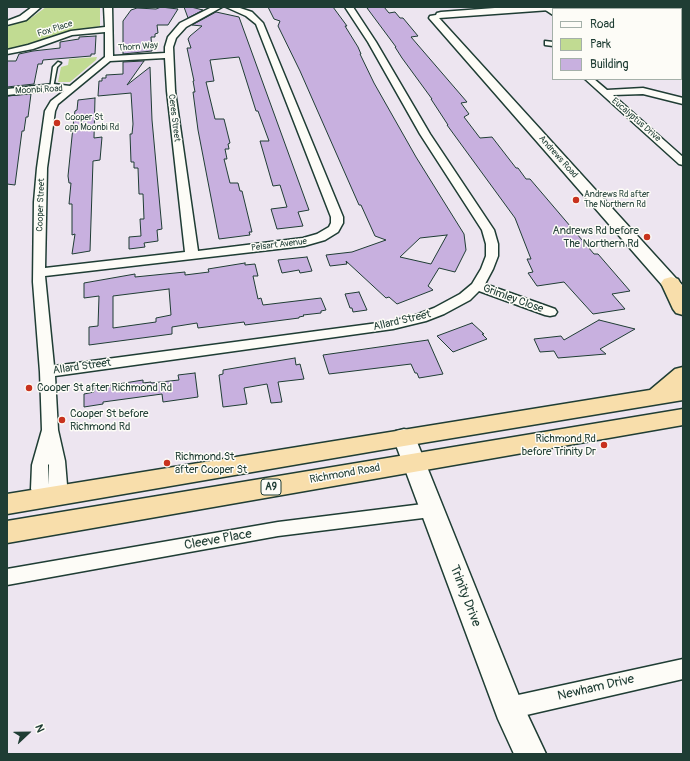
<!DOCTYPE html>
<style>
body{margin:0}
#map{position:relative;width:690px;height:761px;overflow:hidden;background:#ede5f0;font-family:Pangolin,sans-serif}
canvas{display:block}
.frame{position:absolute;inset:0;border:8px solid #1f3d34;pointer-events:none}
.legend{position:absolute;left:552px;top:8px;width:130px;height:72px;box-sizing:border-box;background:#fdfcf7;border:1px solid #a4b0a9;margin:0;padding:5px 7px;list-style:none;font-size:12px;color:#1f3d34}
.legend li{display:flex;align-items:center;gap:8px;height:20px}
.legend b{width:20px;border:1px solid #a4b0a9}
.north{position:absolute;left:8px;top:713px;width:40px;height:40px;-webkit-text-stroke:3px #fdfcf7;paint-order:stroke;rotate:68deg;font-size:11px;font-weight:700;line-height:16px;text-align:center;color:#1f3d34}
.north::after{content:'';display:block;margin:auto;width:14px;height:18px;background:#1f3d34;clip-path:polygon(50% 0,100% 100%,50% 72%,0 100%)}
</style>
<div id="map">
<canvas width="690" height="761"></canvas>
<div class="frame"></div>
<ul class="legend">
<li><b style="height:5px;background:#fdfcf7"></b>Road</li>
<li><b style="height:11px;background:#c1db92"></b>Park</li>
<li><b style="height:11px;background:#c8b0df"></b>Building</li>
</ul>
<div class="north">N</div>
</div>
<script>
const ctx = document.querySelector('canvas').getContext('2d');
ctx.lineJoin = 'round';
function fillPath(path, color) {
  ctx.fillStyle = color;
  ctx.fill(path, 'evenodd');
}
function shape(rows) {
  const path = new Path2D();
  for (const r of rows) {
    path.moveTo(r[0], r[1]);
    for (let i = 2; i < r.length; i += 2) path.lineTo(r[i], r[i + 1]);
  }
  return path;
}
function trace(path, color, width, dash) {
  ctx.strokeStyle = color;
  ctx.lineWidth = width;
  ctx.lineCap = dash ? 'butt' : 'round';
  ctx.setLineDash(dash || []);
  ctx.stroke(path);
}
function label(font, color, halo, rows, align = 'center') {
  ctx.font = font + ' Pangolin,sans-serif';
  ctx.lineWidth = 3;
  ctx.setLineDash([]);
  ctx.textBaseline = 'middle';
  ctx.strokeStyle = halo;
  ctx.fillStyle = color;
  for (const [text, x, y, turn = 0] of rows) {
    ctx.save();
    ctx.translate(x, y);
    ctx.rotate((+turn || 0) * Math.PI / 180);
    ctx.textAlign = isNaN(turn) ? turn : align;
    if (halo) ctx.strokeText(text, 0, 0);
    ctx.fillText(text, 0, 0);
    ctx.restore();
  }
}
fillPath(shape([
 [46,7,100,7,100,26,63,33,27,45,7,50,7,27,31,18],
 [97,57,96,60,70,82,58,82,61,67,68,65,69,59]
]), '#c1db92');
const building = shape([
 [161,7,178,9,168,25,157,25,158,33,155,34,155,37,151,37,152,51,123,54,123,21,131,10,137,8,156,9,161,7],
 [184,7,191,7,203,10,188,18,184,7],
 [268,7,333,7,347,26,345,26,358,47,361,54,360,54,374,83,416,157,464,234,466,250,455,272,439,268,428,286,433,290,397,304,389,297,386,298,346,261,347,264,330,266,326,255,352,252,386,240,375,236,361,205,359,205,300,71,278,26,280,21,274,19,268,7],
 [447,235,431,264,400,257,420,238,447,235],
 [371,7,384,7,389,13,395,12,400,18,403,18,418,36,411,37,467,102,461,103,469,114,464,117,480,138,492,137,516,168,518,168,526,179,530,179,594,254,598,254,630,291,612,294,625,309,593,314,564,282,537,286,528,273,533,272,527,259,531,259,515,218,447,125,448,125,431,99,432,99,402,58,395,47,396,47,367,8,371,7],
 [216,12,239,17,309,210,298,212,303,226,277,229,271,209,287,207,280,185,273,186,260,141,269,141,258,111,256,111,239,57,210,60,214,81,206,82,215,119,224,119,230,143,228,144,229,149,225,149,227,159,224,159,230,183,238,183,240,191,242,191,252,232,249,232,250,235,219,239,198,130,193,92,195,92,193,81,194,81,187,48,191,48,188,39,190,36,202,26,192,25,216,12],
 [96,36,95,54,91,54,91,56,43,60,42,64,38,64,34,84,7,87,7,61,16,61,19,54,33,51,60,48,60,42,79,39,79,37,96,36],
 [144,61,127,85,150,67,152,120,162,229,157,230,158,241,144,243,145,247,129,249,129,237,141,236,140,219,144,219,143,194,139,194,138,168,134,168,134,162,131,162,130,134,132,134,133,124,131,93,98,96,99,81,102,81,102,78,106,78,106,75,123,74,123,62,144,61],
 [31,94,28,117,26,117,24,131,22,131,15,185,7,184,7,96,31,94],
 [95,98,94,138,102,137,100,160,93,161,90,251,72,254,75,234,72,235,72,204,69,204,71,183,69,183,68,176,74,117,75,111,77,110,78,100,95,98],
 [307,257,312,271,300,273,299,270,282,273,278,260,307,257],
 [245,263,245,265,255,264,258,276,253,276,258,299,261,298,263,305,321,298,326,310,321,311,321,313,303,315,304,316,299,317,299,318,245,325,244,322,198,328,197,323,172,327,172,334,89,345,89,327,98,326,99,296,84,298,84,283,135,274,135,277,185,272,185,275,209,272,208,269,245,263],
 [169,289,171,315,156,318,156,322,113,328,113,296,169,289],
 [359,292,367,310,353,312,352,308,350,308,345,294,359,292],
 [599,320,635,329,600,349,606,354,558,358,554,351,540,352,534,339,561,336,564,340,599,320],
 [472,323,484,334,482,334,487,339,453,352,437,336,472,323],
 [428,340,443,374,419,378,417,373,415,373,411,364,329,374,323,355,428,340],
 [295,358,296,365,300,364,304,379,278,382,282,402,271,403,267,384,244,388,247,404,223,407,219,375,223,374,223,370,295,358],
 [195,373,198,397,163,402,162,394,103,402,103,404,84,407,84,394,94,392,94,388,143,380,143,383,151,382,151,383,179,380,178,375,195,373]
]);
fillPath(building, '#c8b0df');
trace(building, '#1f3d34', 1);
const lane = shape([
 [58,62,61,63,57,67,53,88,50,89,53,67,58,62]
]);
const street = shape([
 [32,7,41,7,26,20,7,25,7,21,20,16,32,7],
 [104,7,112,7,113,56,165,53,165,47,168,37,180,23,212,7,222,7,186,27,176,38,173,47,175,91,198,251,303,238,317,234,329,227,331,223,331,217,256,24,246,16,226,7,237,7,252,12,263,23,343,217,343,223,338,232,325,240,304,246,45,276,54,366,393,321,416,315,434,308,460,294,472,284,481,269,486,256,486,244,482,230,420,134,368,42,345,7,353,7,376,42,430,134,494,230,498,244,498,256,493,269,485,284,555,309,557,312,555,315,550,316,545,315,479,291,470,300,444,314,426,321,393,329,55,376,58,430,65,461,67,485,55,502,49,504,43,502,34,494,31,489,32,465,42,430,40,372,33,282,34,202,37,168,45,111,51,101,64,91,54,90,7,95,7,89,54,84,70,86,105,57,105,32,72,35,33,49,7,54,7,50,28,45,71,31,105,27,104,7],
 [165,58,167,91,185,252,45,268,47,168,55,111,58,104,110,61,165,58],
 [49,464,49,485,48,465,49,464],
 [541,7,550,7,553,10,553,15,541,7],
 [637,7,647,7,650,9,640,9,637,7],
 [545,41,553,42,553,46,545,45,545,41],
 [681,56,683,56,683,60,681,60,681,56],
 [585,79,594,79,607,90,643,88,683,98,683,104,643,94,613,95,683,157,683,165,679,164,585,79],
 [431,503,437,505,440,510,437,515,431,517,278,536,7,585,7,569,278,522,431,503],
 [683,659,683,679,509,719,501,716,498,708,501,700,509,697,683,659]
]);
const secondary = shape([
 [508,7,555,7,550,10,439,18,683,286,683,303,676,301,429,18,430,16,436,15,437,13,441,12,508,7],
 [404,429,412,431,415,437,521,701,546,754,514,754,498,719,393,437,396,431,404,429]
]);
const highway = shape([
 [671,277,678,279,683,288,683,315,676,313,673,309,661,283,664,279,671,277],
 [683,367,683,400,404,446,7,514,7,494,650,390,675,369,683,367],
 [683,409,683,425,7,543,7,521,683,409]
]);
trace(lane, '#1f3d34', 3);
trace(street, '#1f3d34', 3);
trace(secondary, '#1f3d34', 3);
trace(highway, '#1f3d34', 3);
fillPath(lane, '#fdfcf7');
fillPath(street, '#fdfcf7');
fillPath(secondary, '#fdfcf7');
fillPath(highway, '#f8deab');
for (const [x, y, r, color] of [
 [57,123,4,"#c8321e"],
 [576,200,4,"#c8321e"],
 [647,237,4,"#c8321e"],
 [29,388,4,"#c8321e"],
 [62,420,4,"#c8321e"],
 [604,445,4,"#c8321e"],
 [167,463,4,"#c8321e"]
]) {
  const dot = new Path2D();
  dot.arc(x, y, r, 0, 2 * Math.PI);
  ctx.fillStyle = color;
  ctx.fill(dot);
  trace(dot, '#fdfcf7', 1.5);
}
label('9px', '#1f3d34', '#fdfcf7', [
 ["Fox Place",55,29,-17],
 ["Thorn Way",138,47,-4],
 ["Moonbi Road",39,90,-3],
 ["Ceres Street",174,118,83],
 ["Eucalyptus Drive",636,120,41],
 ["Andrews Road",558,157,48],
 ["Cooper Street",41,205,-88],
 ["Pelsart Avenue",279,245,-7]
]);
label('9px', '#1f3d34', '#fdfcf7', [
 ["Cooper St",65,118],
 ["opp Moonbi Rd",65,128],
 ["Andrews Rd after",584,195],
 ["The Northern Rd",584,205]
], 'left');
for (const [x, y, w] of [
 [271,487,20]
]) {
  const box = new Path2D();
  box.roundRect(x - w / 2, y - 8, w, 16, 3);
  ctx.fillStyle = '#fdfcf7';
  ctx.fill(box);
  trace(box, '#1f3d34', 1);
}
label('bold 10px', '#1f3d34', null, [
 ["A9",271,487]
]);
label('11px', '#1f3d34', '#fdfcf7', [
 ["Andrews Rd before",639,231,"right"],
 ["The Northern Rd",639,244,"right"],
 ["Cooper St after Richmond Rd",37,388],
 ["Cooper St before",70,414],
 ["Richmond Rd",70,427],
 ["Richmond Rd",596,439,"right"],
 ["before Trinity Dr",596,452,"right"],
 ["Richmond St",175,457],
 ["after Cooper St",175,470]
], 'left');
label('11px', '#1f3d34', '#fdfcf7', [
 ["Grimley Close",513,299,20],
 ["Allard Street",402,321,-13],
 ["Allard Street",82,367,-8],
 ["Richmond Road",345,474,-10]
]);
label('13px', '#1f3d34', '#fdfcf7', [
 ["Cleeve Place",218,540,-10],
 ["Trinity Drive",465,596,69],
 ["Newham Drive",596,688,-13]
]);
</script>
